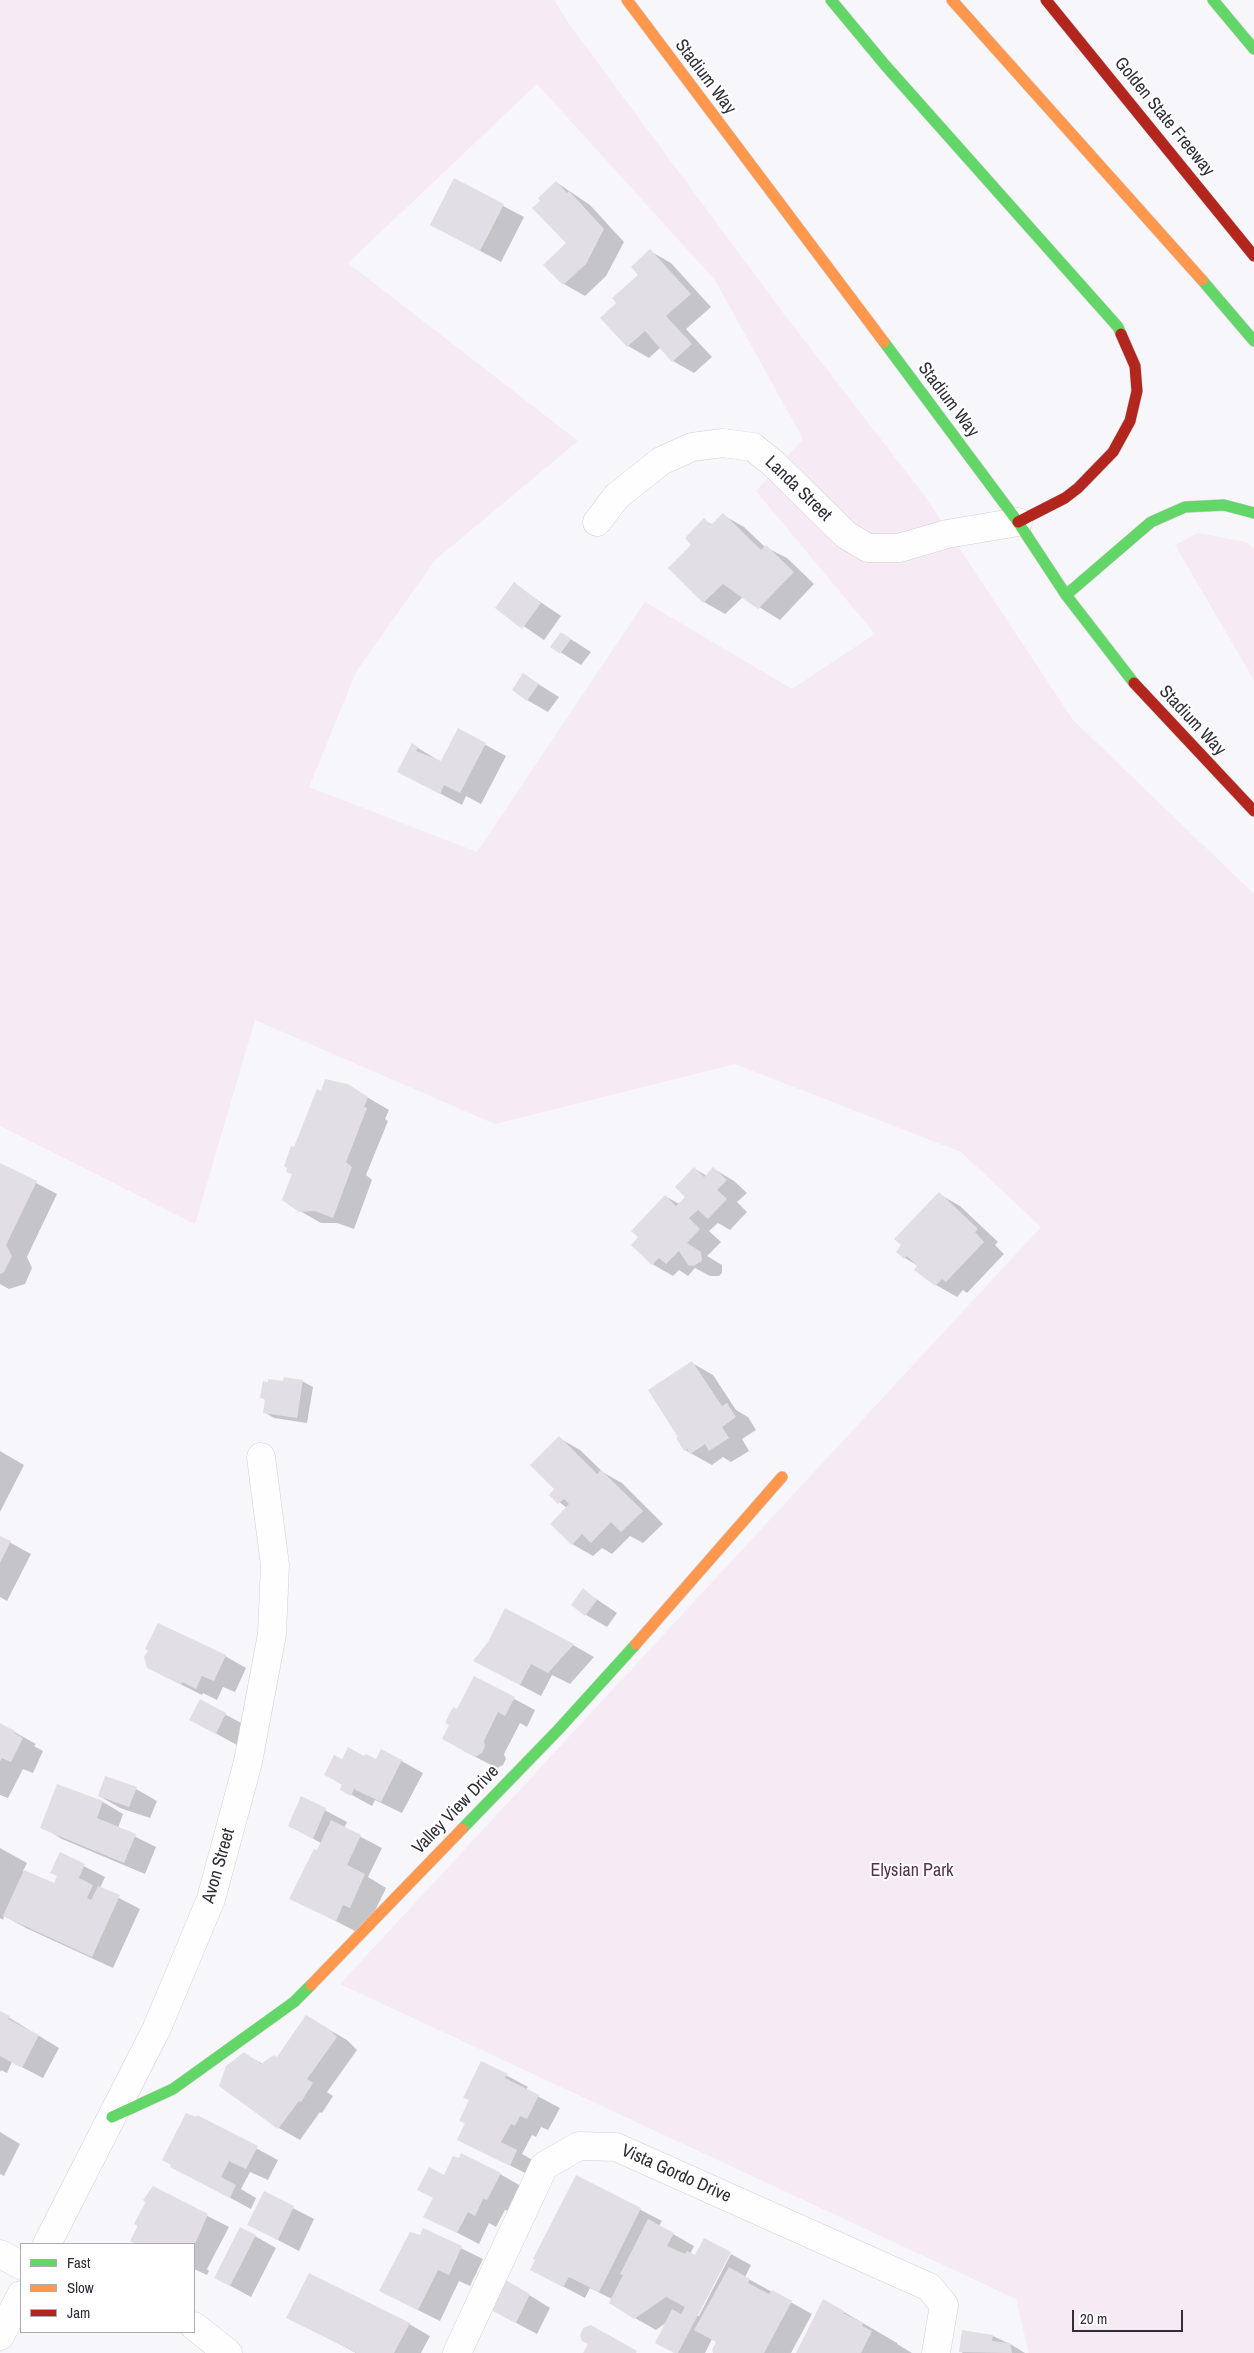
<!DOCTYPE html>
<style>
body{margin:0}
#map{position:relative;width:1254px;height:2353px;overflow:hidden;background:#f7f6fa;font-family:"Archivo Narrow",sans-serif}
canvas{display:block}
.legend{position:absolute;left:20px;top:2243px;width:175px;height:90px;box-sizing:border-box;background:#fff;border:1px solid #acabaf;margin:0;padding:6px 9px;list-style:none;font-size:15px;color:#302e38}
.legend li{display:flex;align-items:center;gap:10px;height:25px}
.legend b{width:25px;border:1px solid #acabaf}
.scale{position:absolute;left:1072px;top:2310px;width:111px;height:22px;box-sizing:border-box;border:2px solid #302e38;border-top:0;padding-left:6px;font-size:15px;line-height:18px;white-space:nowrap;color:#302e38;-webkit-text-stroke:4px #fff;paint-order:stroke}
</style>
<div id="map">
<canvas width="1254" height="2353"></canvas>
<ul class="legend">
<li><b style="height:6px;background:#63d668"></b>Fast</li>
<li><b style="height:6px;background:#ff974d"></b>Slow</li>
<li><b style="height:6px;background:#b3261e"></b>Jam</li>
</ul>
<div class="scale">20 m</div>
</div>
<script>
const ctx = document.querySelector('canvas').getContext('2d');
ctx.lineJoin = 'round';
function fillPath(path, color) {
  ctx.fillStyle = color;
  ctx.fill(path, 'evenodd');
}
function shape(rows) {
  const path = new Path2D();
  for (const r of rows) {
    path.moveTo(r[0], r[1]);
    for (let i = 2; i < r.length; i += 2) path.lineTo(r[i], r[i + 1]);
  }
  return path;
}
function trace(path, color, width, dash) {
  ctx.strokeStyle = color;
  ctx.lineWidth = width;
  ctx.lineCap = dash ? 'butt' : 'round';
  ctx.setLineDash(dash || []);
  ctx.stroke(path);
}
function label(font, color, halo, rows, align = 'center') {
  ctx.font = font + ' "Archivo Narrow",sans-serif';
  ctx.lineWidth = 4;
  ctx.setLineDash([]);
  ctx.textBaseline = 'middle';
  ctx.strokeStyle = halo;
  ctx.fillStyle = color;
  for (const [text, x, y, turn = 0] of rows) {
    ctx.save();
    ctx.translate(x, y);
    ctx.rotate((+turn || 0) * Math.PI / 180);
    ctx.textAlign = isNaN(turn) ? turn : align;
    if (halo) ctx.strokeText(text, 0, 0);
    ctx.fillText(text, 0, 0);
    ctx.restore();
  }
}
fillPath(shape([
 [0,0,554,0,569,24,784,314,924,495,1073,720,1254,894,1254,2353,1029,2353,1016,2299,340,1984,1041,1227,961,1152,735,1064,495,1124,255,1020,195,1224,0,1126],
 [537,84,715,280,803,439,756,491,875,634,792,689,645,602,477,852,309,787,356,672,435,560,578,441,348,263],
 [1198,533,1246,542,1254,549,1254,680,1175,545]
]), '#f6eaf4');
fillPath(shape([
 [454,180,524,217,501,262,431,225],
 [556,182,590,205,624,242,606,276,585,296,564,284,567,243,542,201],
 [650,251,671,263,711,307,686,329,712,357,694,373,673,361,661,347,649,358,628,346,602,318,618,303,640,275],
 [723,515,744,527,765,547,787,558,814,584,780,620,743,597,725,614,704,602,670,568,693,545,704,520,713,525],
 [514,584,561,616,544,640,497,608],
 [561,633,591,652,581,665,552,647],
 [524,675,559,697,548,712,527,700],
 [458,730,506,756,481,804,466,796,462,805,420,783,413,745,441,762],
 [348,1086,389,1110,385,1119,388,1121,366,1175,372,1180,354,1229,337,1223,321,1223,300,1211,293,1174,287,1171,294,1148,321,1092],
 [0,1164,57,1194,27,1257,32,1268,25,1284,9,1289,0,1284],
 [695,1169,707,1176,714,1169,734,1181,747,1193,737,1202,747,1212,730,1230,718,1223,709,1231,721,1242,707,1256,722,1265,722,1273,719,1276,710,1276,695,1268,688,1276,679,1270,673,1276,652,1264,665,1196,679,1204,686,1197],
 [939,1194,960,1206,998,1242,995,1245,1004,1254,967,1293,963,1290,957,1297,936,1285,918,1266,905,1258],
 [692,1363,713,1375,736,1410,748,1417,756,1430,742,1439,749,1451,731,1462,723,1457,712,1465,685,1450,680,1437],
 [302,1381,313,1387,307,1423,274,1418,264,1412,266,1400,262,1398,284,1382],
 [559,1438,580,1450,604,1473,622,1483,663,1524,643,1543,630,1536,612,1554,602,1548,593,1556,572,1544,567,1508,550,1495,556,1489],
 [0,1451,24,1465,0,1512],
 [0,1537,31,1554,7,1601,0,1597],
 [583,1590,617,1613,607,1627,586,1615],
 [573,1645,594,1657,570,1684,552,1675,541,1696,475,1661],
 [225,1656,246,1668,235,1692,223,1687,217,1700,203,1693,202,1695,148,1668],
 [475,1678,535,1710,527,1727,520,1723,504,1754,506,1759,503,1765,497,1768,464,1751,457,1711],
 [200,1701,247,1726,237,1745,191,1720],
 [0,1724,36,1744,34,1746,43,1751,33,1773,23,1769,8,1798,0,1795],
 [382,1750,423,1773,402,1813,375,1800,372,1806,341,1789,343,1785,326,1775,342,1760,377,1760],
 [58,1786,103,1802,123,1814,118,1828,156,1847,145,1874,62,1839,42,1827],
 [136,1789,157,1801,150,1818,120,1808,99,1796],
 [302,1798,347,1822,344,1828,382,1848,368,1877,386,1888,371,1919,357,1932,291,1898,321,1843,310,1837],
 [0,1848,27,1863,23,1871,55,1885,58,1877,60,1854,105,1877,100,1888,140,1909,113,1968,26,1928,4,1916,3,1920,0,1918],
 [0,2012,59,2048,43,2078,12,2062,7,2073,1,2070,0,2072],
 [307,2017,347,2040,357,2050,327,2092,333,2096,322,2113,320,2112,300,2140,279,2128,244,2054,263,2064,278,2058],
 [482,2062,528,2087,526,2090,560,2108,548,2130,541,2127,536,2137,532,2135,522,2154,538,2163,531,2176,458,2139,466,2123,470,2100],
 [198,2117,278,2160,268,2180,250,2172,241,2189,256,2198,251,2209,172,2167],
 [0,2132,20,2144,4,2176,0,2174],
 [500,2174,521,2186,508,2211,505,2210,496,2227,489,2223,479,2244,425,2216,444,2177],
 [577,2177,662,2221,659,2226,694,2246,690,2254,696,2316,699,2316,731,2254,751,2265,745,2277,812,2314,791,2353,715,2353,717,2342,712,2339,705,2353,674,2353,667,2322,656,2330,619,2309,612,2299,590,2288,585,2298,553,2281],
 [153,2188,229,2227,207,2269,209,2271,207,2275,194,2269,194,2244,138,2244,132,2240],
 [264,2193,314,2219,299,2251,249,2225],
 [424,2230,483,2259,470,2286,459,2281,440,2321,380,2291,393,2265,395,2266,420,2237],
 [255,2236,276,2248,251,2297,216,2278],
 [518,2288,550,2308,537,2334,488,2308],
 [844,2312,897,2343,897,2344,912,2353,797,2353],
 [288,2317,409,2324,430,2336,421,2353,356,2353],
 [993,2336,1010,2344,1025,2353,963,2353,960,2351]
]), '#0003');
fillPath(shape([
 [454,178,504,204,480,251,430,225],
 [556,181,567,193,569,191,604,229,586,264,563,285,543,265,566,243,532,208,540,201,538,198],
 [650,249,691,294,666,316,692,344,672,362,645,331,627,347,600,318,616,303,612,298,638,275,631,267],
 [723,513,761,550,766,545,794,572,758,609,723,584,703,603,668,568,691,545,685,538,704,518,711,525],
 [514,582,541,603,522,629,495,608],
 [561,632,571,639,560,654,550,647],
 [523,673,539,684,527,701,512,690],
 [458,728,486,743,460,793,444,785,440,794,397,772,412,743,418,747,416,751,441,761],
 [325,1079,348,1084,368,1097,364,1107,367,1108,346,1162,352,1167,333,1218,315,1211,299,1212,282,1200,292,1174,286,1172,287,1168,284,1166,291,1146,294,1147,317,1089,321,1091],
 [0,1163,37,1181,6,1245,12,1256,4,1272,0,1274],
 [694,1167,704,1177,713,1167,727,1180,717,1190,727,1199,708,1219,698,1210,689,1218,700,1229,687,1243,701,1252,702,1261,693,1266,688,1265,679,1251,666,1264,659,1258,652,1265,631,1245,638,1237,631,1231,665,1195,676,1206,685,1197,675,1187],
 [939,1192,978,1229,975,1232,984,1242,946,1282,942,1279,935,1286,914,1270,917,1266,907,1256,904,1259,896,1252,901,1245,894,1239],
 [692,1361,722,1406,727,1403,736,1417,722,1427,729,1438,709,1451,705,1444,690,1454,687,1449,684,1451,676,1438,678,1437,648,1390],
 [284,1377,303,1380,297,1418,263,1413,265,1399,260,1398,263,1381,268,1382,268,1379,283,1381],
 [559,1436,597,1474,601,1470,643,1511,621,1532,611,1522,591,1543,582,1534,572,1545,550,1524,569,1504,564,1499,558,1504,549,1495,554,1489,530,1465],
 [0,1536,11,1541,0,1563],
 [583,1588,597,1600,585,1616,571,1605],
 [505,1608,574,1644,548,1673,531,1664,520,1685,473,1661,488,1642],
 [158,1623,226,1655,214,1681,202,1676,196,1689,182,1682,181,1684,147,1668,144,1657,148,1651,145,1649],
 [474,1676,515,1697,505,1716,498,1712,484,1741,485,1746,482,1753,475,1757,442,1739,449,1725,445,1723,453,1707,457,1709],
 [200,1699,226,1713,216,1734,189,1720],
 [0,1723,15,1731,14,1733,23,1738,11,1762,2,1758,0,1761],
 [348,1747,364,1756,366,1754,376,1759,381,1749,402,1760,381,1802,354,1789,351,1796,340,1790,342,1784,324,1775,334,1755,342,1759],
 [105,1776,137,1787,129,1807,98,1796],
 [57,1784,103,1801,97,1818,136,1834,124,1863,40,1828],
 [301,1796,326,1808,313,1839,288,1826],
 [331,1820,361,1835,347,1865,365,1874,350,1908,343,1905,336,1921,289,1899,314,1849,317,1850],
 [60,1852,85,1864,79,1878,93,1885,87,1898,91,1900,98,1886,120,1895,92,1957,3,1916,24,1870,54,1883,57,1876,50,1873],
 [0,2011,10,2016,8,2019,39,2035,22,2068,0,2056],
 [306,2015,326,2027,337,2037,307,2079,313,2083,301,2102,299,2101,278,2129,219,2086,226,2066,244,2052,261,2064,274,2055,277,2057],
 [481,2061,508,2074,505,2078,539,2095,527,2119,520,2116,515,2126,511,2124,501,2142,517,2150,510,2166,457,2140,465,2123,459,2121,469,2100,463,2098],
 [186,2113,196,2117,197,2115,258,2146,246,2169,229,2161,221,2177,236,2185,230,2198,170,2167,171,2165,162,2160],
 [461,2153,501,2173,487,2200,483,2199,475,2216,468,2212,457,2233,423,2217,433,2198,417,2190,429,2167,444,2175,453,2156,459,2158],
 [576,2175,641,2208,599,2292,569,2277,563,2287,530,2270,535,2260,533,2259],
 [153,2186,208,2214,195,2244,136,2244,130,2241,138,2226,134,2224,145,2203,143,2200],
 [264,2191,294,2206,278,2240,247,2225],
 [648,2219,674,2233,667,2246,685,2254,687,2251,695,2255,704,2238,731,2252,678,2353,674,2353,655,2343,672,2309,681,2314,685,2307,666,2297,634,2319,609,2303,623,2275,620,2274],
 [240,2227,256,2235,230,2286,214,2278],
 [423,2228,462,2246,449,2275,438,2270,418,2310,379,2291,410,2232,420,2235],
 [729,2267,750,2279,748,2283,769,2294,772,2290,792,2301,764,2353,713,2353,712,2350,716,2342,694,2330],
 [309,2273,410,2323,394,2353,357,2353,286,2318],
 [502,2278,530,2294,516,2323,487,2308],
 [823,2299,844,2311,843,2313,863,2323,862,2326,872,2331,861,2353,796,2353],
 [591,2325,637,2351,636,2353,583,2353,588,2344,582,2341,580,2335,583,2328],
 [962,2330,993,2335,992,2341,1010,2343,1012,2353,959,2352]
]), '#e2dee5');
const street = shape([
 [597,522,617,496,661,461,692,447,723,443,753,447,775,465,846,535,868,548,899,548,947,534,1018,522],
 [47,2244,157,2028,211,1899,248,1762,272,1634,275,1565,261,1457],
 [0,2254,21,2265],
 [194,2326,228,2353],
 [0,2336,21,2295],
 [457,2353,544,2166,579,2146,616,2147,929,2287,944,2305,936,2353]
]);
const fast = shape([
 [831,0,885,65,1118,327,1121,334],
 [1213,0,1254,49],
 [1202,280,1254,341],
 [884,342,1018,522,1066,595,1134,683],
 [1066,595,1151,522,1185,507,1224,505,1254,513],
 [462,1829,558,1730,636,1644],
 [112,2117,173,2089,294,2002,311,1985]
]);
const slow = shape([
 [627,0,884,342],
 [952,0,1202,280],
 [636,1644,782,1477],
 [311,1985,462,1829]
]);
const jam = shape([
 [1046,0,1254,256],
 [1018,522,1065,498,1078,488,1113,452,1130,421,1137,391,1135,366,1121,334],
 [1134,683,1254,811]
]);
trace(street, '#d1d0d6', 29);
trace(fast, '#d1d0d6', 12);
trace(slow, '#d1d0d6', 12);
trace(jam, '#d1d0d6', 12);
trace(street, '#fefefe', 28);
trace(fast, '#63d668', 11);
trace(slow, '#ff974d', 11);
trace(jam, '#b3261e', 11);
label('18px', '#302e38', '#fff', [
 ["Stadium Way",705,77,53],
 ["Golden State Freeway",1164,117,51],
 ["Stadium Way",948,400,53],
 ["Landa Street",798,489,44],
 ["Stadium Way",1192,721,47],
 ["Valley View Drive",456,1810,-46],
 ["Avon Street",219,1866,-74],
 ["Vista Gordo Drive",676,2174,24]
]);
label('18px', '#572f4f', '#fff', [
 ["Elysian Park",912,1871]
]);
</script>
